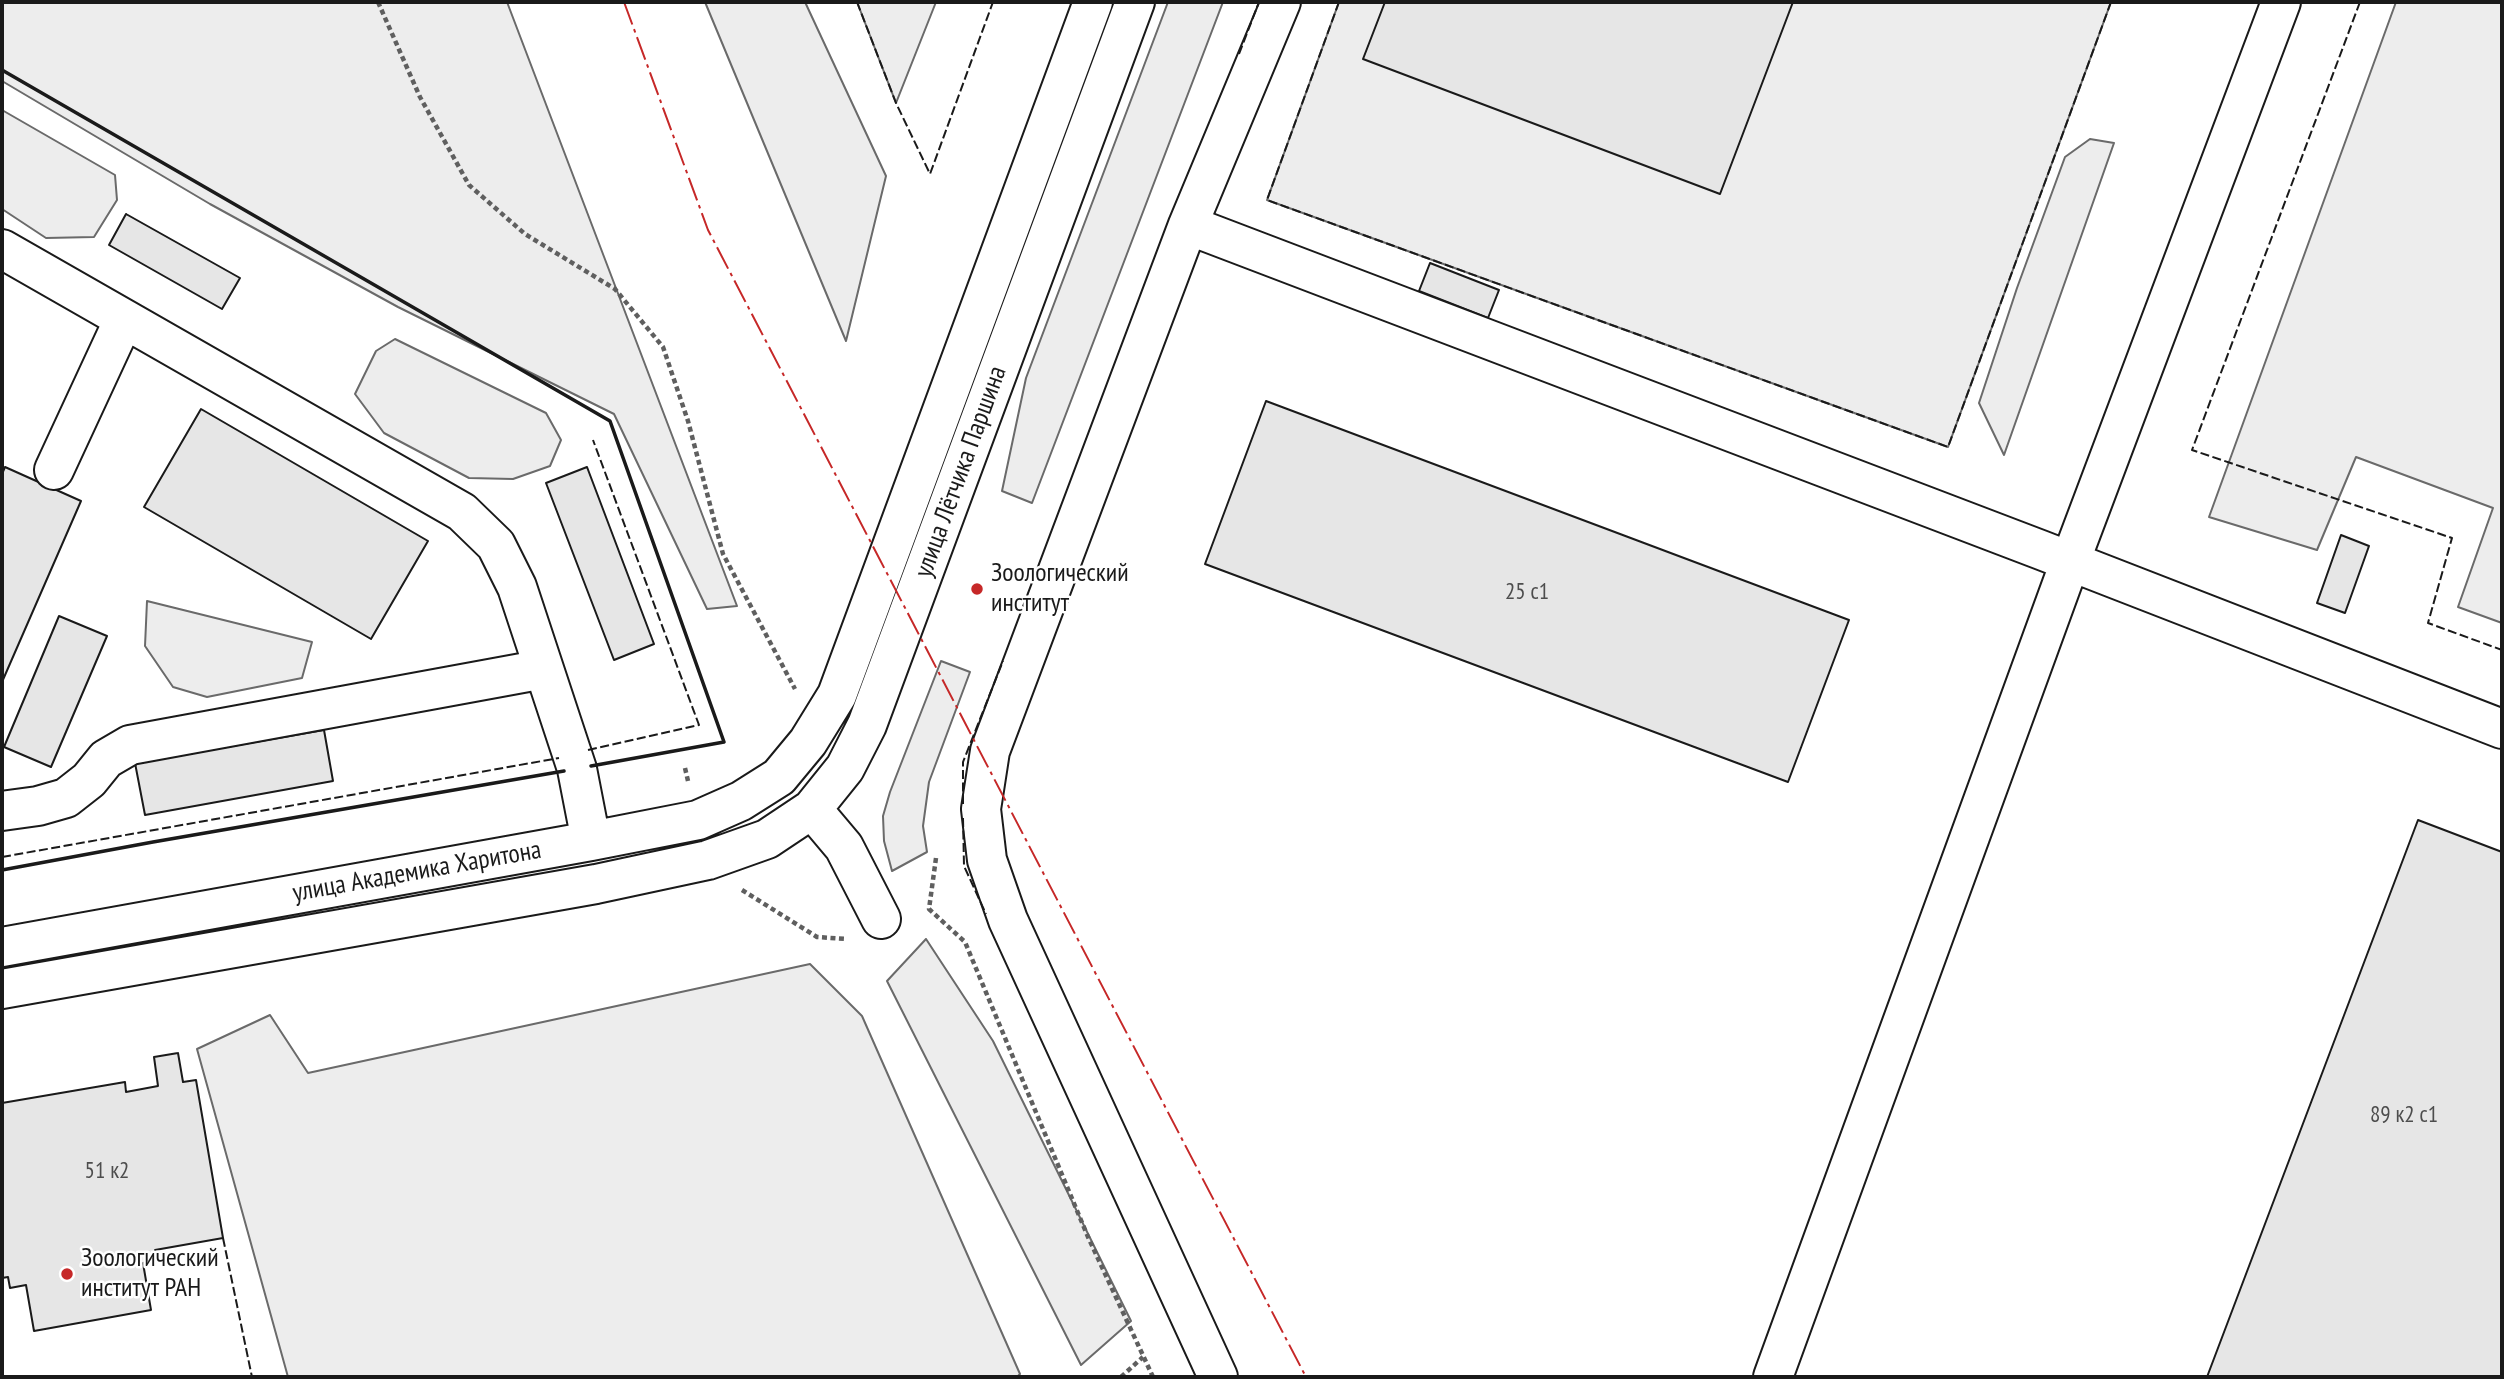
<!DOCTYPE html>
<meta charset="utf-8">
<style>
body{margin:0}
#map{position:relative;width:2504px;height:1379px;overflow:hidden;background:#fff;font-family:"PT Sans Narrow",sans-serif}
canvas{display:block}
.frame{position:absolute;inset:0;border:4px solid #1a1a1a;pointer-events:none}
</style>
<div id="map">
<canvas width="2504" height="1379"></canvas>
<div class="frame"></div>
</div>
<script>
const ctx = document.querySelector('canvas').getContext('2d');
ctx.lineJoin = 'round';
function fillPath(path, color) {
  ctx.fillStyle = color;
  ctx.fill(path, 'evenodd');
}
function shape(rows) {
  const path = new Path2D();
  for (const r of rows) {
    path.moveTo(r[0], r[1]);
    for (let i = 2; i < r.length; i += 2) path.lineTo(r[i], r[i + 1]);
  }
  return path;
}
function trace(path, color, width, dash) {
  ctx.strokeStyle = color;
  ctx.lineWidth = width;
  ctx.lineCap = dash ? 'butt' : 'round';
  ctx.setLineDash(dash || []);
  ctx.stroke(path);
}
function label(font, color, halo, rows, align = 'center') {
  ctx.font = font + ' "PT Sans Narrow",sans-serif';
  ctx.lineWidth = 5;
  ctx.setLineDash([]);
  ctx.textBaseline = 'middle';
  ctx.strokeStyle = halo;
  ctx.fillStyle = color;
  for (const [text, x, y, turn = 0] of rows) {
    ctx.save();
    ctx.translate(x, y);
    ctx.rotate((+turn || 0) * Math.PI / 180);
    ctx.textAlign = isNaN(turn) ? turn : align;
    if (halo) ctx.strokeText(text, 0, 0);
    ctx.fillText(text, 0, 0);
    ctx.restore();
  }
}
const built = shape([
 [2,2,507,2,737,606,707,609,614,414,398,307,210,204,2,81,2,2],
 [705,2,805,2,886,176,846,341,705,2],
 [857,2,936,2,896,103,857,2],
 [1168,2,1223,2,1032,503,1002,491,1026,378,1168,2],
 [1339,2,2111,2,1948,447,1267,200,1339,2],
 [2396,2,2502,2,2502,623,2458,607,2493,508,2356,457,2317,550,2209,517,2396,2],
 [2,110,115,175,117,200,94,237,46,238,2,209,2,110],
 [2090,139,2114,143,2004,455,1979,403,2017,288,2065,157,2090,139],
 [395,339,546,413,561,440,550,466,513,479,469,478,384,433,355,394,376,351,395,339],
 [147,601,312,642,302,678,207,697,173,687,145,646,147,601],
 [941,661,970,672,929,782,923,826,927,852,892,871,884,841,883,816,890,792,941,661],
 [926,939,993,1041,1131,1321,1081,1365,887,981,926,939],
 [810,964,862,1016,1020,1374,1017,1377,288,1377,197,1049,270,1015,308,1073,810,964]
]);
fillPath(built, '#ededed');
trace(built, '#6a6a6a', 2);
const building = shape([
 [1385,2,1793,2,1720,194,1363,59,1385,2],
 [126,214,240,278,222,309,109,245,126,214],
 [1430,263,1499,290,1488,318,1419,291,1430,263],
 [1266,401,1849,620,1788,782,1205,564,1266,401],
 [201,409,428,541,371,639,144,507,201,409],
 [5,467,81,501,2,682,2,474,5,467],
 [587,467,654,644,614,660,546,483,587,467],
 [2341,535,2369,546,2345,613,2317,603,2341,535],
 [59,616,107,636,51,767,4,747,59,616],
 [324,730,333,781,145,815,135,763,324,730],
 [2418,820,2502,852,2502,1377,2207,1377,2418,820],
 [178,1053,183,1082,196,1080,223,1238,155,1250,157,1260,143,1263,151,1310,34,1331,26,1285,10,1288,8,1277,2,1278,2,1103,125,1082,126,1092,158,1086,154,1057,178,1053]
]);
fillPath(building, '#e6e6e6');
trace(building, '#1a1a1a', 2);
const minor = shape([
 [1188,225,2041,550,2502,729],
 [2,249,462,512,496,545,517,587,577,769,591,841],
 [54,470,124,319],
 [812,809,844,847,881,919],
 [2,811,38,806,66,798,89,780,106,759,130,745,544,669],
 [2,947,591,841,698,820,741,801,779,777,808,742,837,695,1093,2],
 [2,989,596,884,708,860,767,839,812,809,845,768,867,725,1135,2],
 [1218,1377,1008,920,987,860,981,809,990,751,1188,225,1281,2],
 [1773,1377,2070,562,2281,2]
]);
trace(minor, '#1a1a1a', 42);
trace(shape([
 [378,2,420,97,469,185,525,234,615,289,663,347,688,421,723,554,795,689],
 [685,768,688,781],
 [936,858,929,909,965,942,1088,1237,1153,1377],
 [742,890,817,937,846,939],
 [1121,1377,1143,1357]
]), '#5f5f5f', 4.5, [5, 3.5]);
trace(minor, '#fff', 38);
trace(shape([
 [857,2,896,103,930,174,993,2],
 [1339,2,1267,200,1948,447,2111,2],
 [2360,2,2192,450,2452,538,2428,623,2502,650],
 [1239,54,1259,2],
 [588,750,699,725,593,440],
 [963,804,963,762,1003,661],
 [963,818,964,866,986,914],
 [2,857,559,758],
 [223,1238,252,1377]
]), '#1a1a1a', 2, [9, 3.5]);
trace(shape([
 [2,70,610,421,724,742,591,766],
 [2,870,153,842,564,771]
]), '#1a1a1a', 3.5);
trace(shape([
 [624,2,708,230,1306,1377]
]), '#c62828', 2, [24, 5, 3.5, 5]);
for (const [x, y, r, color] of [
 [977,589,7,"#c62828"],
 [67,1274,7,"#c62828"]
]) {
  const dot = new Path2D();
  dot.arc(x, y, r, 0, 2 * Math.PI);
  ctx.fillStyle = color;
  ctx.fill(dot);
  trace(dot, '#fff', 2.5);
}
label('23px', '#4d4d4d', null, [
 ["25 с1",1527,592],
 ["89 к2 с1",2404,1115],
 ["51 к2",107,1171]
]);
label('26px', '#1a1a1a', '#fff', [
 ["улица Лётчика Паршина",961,472,-70],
 ["улица Академика Харитона",417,872,-10]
]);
label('26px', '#1a1a1a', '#fff', [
 ["Зоологический",991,574],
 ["институт",991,604],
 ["Зоологический",81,1259],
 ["институт РАН",81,1289]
], 'left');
</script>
